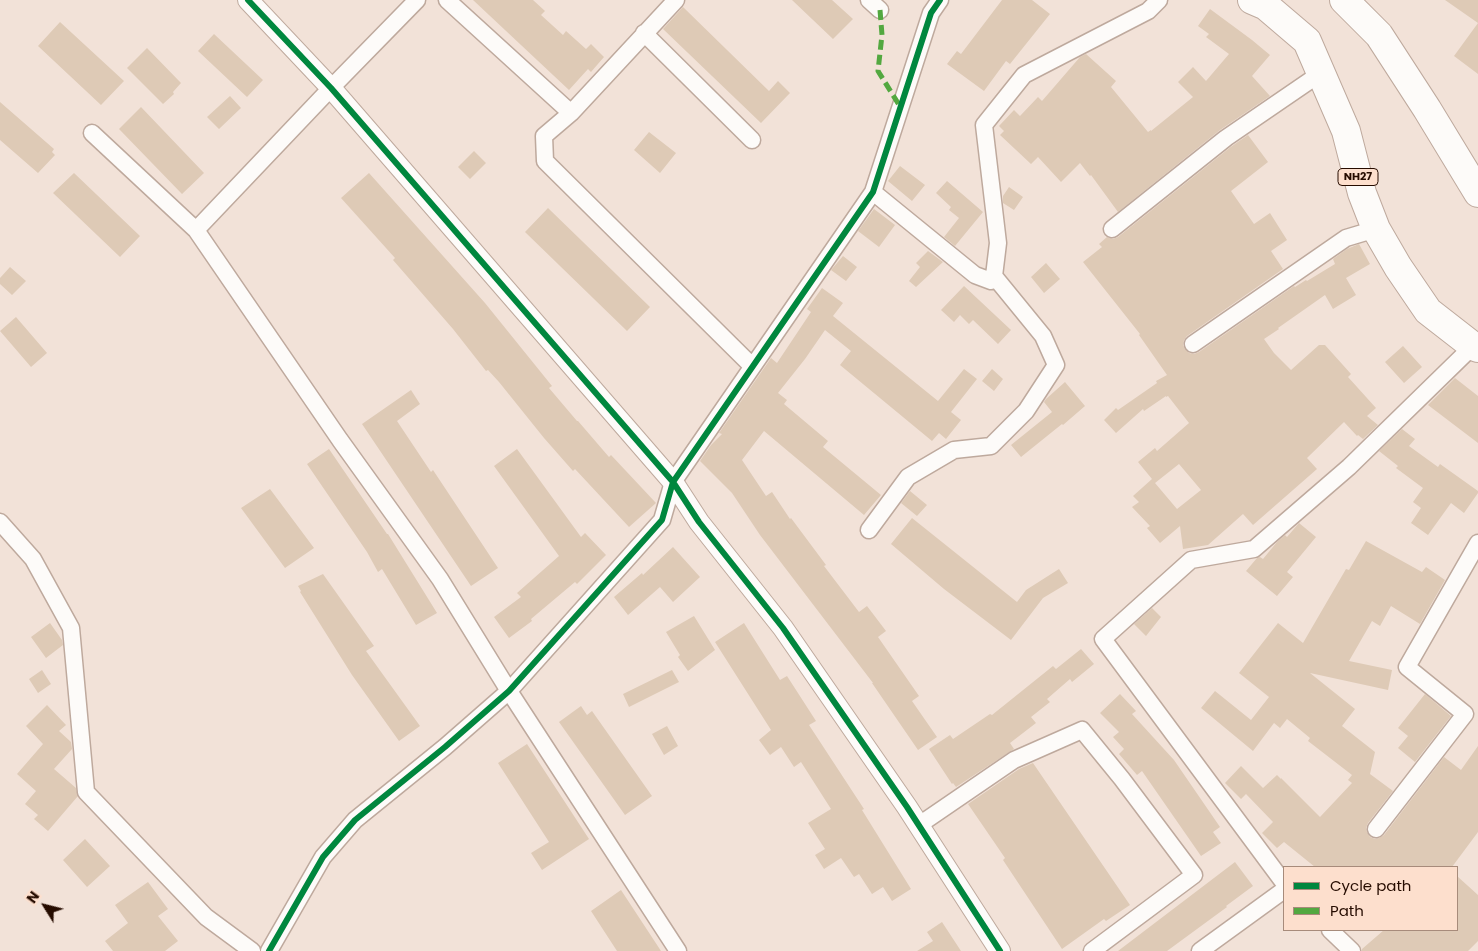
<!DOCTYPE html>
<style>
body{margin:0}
#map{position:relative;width:1478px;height:951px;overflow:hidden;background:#f2e2d8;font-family:Poppins,sans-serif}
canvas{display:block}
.legend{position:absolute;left:1283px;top:866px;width:175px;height:65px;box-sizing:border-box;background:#fddfcd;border:1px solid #a78b7b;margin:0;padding:6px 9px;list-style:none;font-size:15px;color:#260c00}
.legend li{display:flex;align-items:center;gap:10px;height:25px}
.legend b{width:25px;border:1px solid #a78b7b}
.north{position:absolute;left:20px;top:881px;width:50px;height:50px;-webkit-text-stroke:4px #fddfcd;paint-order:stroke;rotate:306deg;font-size:14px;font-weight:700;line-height:20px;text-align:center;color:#260c00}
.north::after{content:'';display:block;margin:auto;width:18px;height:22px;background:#260c00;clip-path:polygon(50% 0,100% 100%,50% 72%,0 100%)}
</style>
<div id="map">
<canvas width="1478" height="951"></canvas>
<ul class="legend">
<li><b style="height:6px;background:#00873e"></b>Cycle path</li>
<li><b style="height:6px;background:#53a840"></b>Path</li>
</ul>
<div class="north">N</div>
</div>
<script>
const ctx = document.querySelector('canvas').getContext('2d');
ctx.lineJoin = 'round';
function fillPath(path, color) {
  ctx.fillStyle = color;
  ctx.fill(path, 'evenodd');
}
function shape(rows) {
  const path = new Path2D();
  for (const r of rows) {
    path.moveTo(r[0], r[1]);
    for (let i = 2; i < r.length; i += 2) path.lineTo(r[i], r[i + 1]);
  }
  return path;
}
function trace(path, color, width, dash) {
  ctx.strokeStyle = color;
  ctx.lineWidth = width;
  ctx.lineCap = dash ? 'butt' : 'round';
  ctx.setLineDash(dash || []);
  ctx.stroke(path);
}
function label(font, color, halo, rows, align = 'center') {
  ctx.font = font + ' Poppins,sans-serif';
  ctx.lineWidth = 4.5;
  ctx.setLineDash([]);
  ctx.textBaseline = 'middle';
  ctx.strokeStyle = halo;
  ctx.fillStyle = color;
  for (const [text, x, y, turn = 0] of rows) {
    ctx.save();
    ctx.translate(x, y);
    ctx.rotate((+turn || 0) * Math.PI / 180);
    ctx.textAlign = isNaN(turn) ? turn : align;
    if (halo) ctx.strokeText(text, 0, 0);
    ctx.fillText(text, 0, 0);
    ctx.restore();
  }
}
fillPath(shape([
 [473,0,533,0,545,11,541,15,563,35,566,31,586,49,591,44,604,57,591,72,588,69,569,90],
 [792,0,832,0,853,19,833,39],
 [1002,0,1032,0,1050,14,1010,64,1006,61,984,91,947,64,957,51,961,54],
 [1445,0,1478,0,1478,74,1454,56,1478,23],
 [683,7,769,91,778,81,790,93,761,123,663,29],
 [1210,9,1252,40,1270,55,1252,76,1270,96,1220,130,1118,212,1091,175,1090,176,1080,163,1061,182,1038,157,1031,164,1000,135,1004,131,999,126,1014,110,1020,116,1038,97,1042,101,1080,57,1086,54,1116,81,1111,87,1148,132,1151,130,1151,131,1193,97,1178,82,1193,67,1206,81,1229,54,1206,37,1209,34,1198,26],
 [60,22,124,81,101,105,38,46],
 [214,34,263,80,247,97,198,51],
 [147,48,181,83,173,92,174,94,163,104,127,68],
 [230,96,241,108,219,129,207,117],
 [0,102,54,149,52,152,55,155,38,173,0,140],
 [141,107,204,173,182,194,119,129],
 [649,132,676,153,660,173,634,150],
 [1248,135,1268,162,1231,191,1254,224,1270,213,1287,240,1271,251,1283,269,1187,336,1184,340,1183,345,1185,349,1189,353,1194,354,1199,352,1294,286,1295,287,1306,280,1307,281,1335,264,1333,259,1347,249,1359,244,1370,264,1346,278,1356,295,1333,309,1325,295,1278,328,1279,329,1264,339,1274,353,1291,370,1319,345,1325,345,1351,374,1348,377,1376,408,1367,416,1378,425,1363,439,1358,435,1357,436,1344,422,1307,458,1317,469,1253,525,1243,514,1208,545,1183,549,1180,526,1160,543,1147,528,1150,526,1132,507,1139,502,1133,496,1152,479,1138,462,1155,448,1157,451,1189,423,1168,396,1166,397,1166,396,1144,411,1143,409,1116,433,1104,420,1116,408,1118,410,1157,383,1156,381,1167,375,1139,335,1140,334,1083,262,1102,247,1099,244,1107,237,1113,239,1118,237,1232,146],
 [1179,464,1201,490,1177,509,1155,483],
 [474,151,486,163,470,179,458,167],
 [900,166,925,185,912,201,888,181],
 [74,173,140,236,120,257,53,193],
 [369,173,485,303,552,386,549,388,577,421,578,421,609,457,611,455,656,503,629,527,575,469,573,471,544,438,499,382,488,370,486,371,453,329,393,260,395,258,341,198],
 [947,181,983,212,955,246,944,237,959,218,949,210,951,207,936,193],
 [1009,187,1023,197,1014,210,1003,203,1003,196],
 [548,208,650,307,627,331,525,232],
 [874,209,895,225,879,247,858,231],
 [928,251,943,262,916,287,909,281,920,267,916,263],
 [843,256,857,267,846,281,831,270],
 [1046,263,1060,279,1044,293,1031,277],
 [10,267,26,281,12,295,0,284,0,278],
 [964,286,1011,330,998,344,973,320,969,324,960,315,954,322,941,310],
 [822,288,843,303,833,316,938,401,964,369,977,379,951,412,961,420,946,439,939,433,932,441,840,365,851,351,825,330,805,359,778,393,787,400,784,404,828,441,823,447,881,495,864,515,764,431,742,460,766,496,772,492,790,519,791,518,826,565,824,566,859,612,867,606,886,631,878,637,919,696,912,701,937,737,918,750,872,683,873,683,760,535,732,493,700,461,711,445,722,434,719,433,771,358,777,363,811,312,807,309],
 [16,317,47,353,31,367,0,331],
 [1403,346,1422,367,1404,383,1385,362],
 [992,369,1003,379,994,391,982,381],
 [1455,378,1478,396,1478,443,1428,405],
 [1065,382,1085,406,1063,425,1062,424,1021,457,1011,445,1052,412,1044,402,1046,399],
 [411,390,420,404,397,421,431,472,433,470,498,568,471,586,362,424],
 [1402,429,1415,439,1409,446,1438,467,1440,464,1478,491,1478,493,1464,513,1451,503,1428,535,1411,523,1421,508,1413,502,1423,488,1396,468,1398,466,1379,451],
 [329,449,387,534,388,534,437,613,416,625,382,569,378,572,367,552,307,464],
 [517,449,581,537,585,533,606,555,577,584,575,582,531,619,532,621,509,638,494,617,521,597,517,593,559,556,494,466],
 [270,489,314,548,285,568,241,508],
 [910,491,927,505,917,516,901,503],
 [912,518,1017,602,1026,590,1059,569,1068,583,1043,598,1011,640,944,589,891,544],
 [1299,523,1316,537,1287,572,1293,577,1277,596,1246,571,1257,558,1260,557,1263,559,1277,542,1285,535,1287,537],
 [1366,541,1422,572,1426,567,1445,580,1420,624,1391,606,1380,626,1372,621,1349,661,1392,670,1388,690,1310,673,1355,709,1342,726,1375,752,1370,774,1393,791,1368,823,1366,828,1367,832,1370,837,1375,839,1379,838,1384,835,1444,757,1461,770,1478,746,1478,832,1452,867,1315,867,1284,842,1277,848,1262,833,1273,822,1246,794,1241,799,1225,783,1241,766,1263,788,1277,775,1281,779,1281,778,1320,817,1352,783,1348,780,1352,775,1308,741,1310,738,1287,719,1280,728,1274,723,1253,751,1201,708,1215,691,1251,720,1269,697,1239,673,1278,623,1303,643,1346,569,1349,570],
 [673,547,700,577,673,602,660,587,628,615,614,597,642,573,643,575],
 [323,574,374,646,366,651,420,726,399,741,352,675,300,592,301,591,298,586],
 [1152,608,1161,617,1146,636,1134,624],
 [694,616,715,650,688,671,678,657,680,655,666,632],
 [50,623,62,640,63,645,46,658,31,637],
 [744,623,780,680,787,676,816,721,809,725,864,809,862,810,911,889,892,901,883,887,872,894,859,874,854,877,841,858,824,869,815,855,825,849,808,823,831,809,801,762,794,767,781,747,770,755,759,740,771,730,715,642],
 [1081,649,1094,664,1072,682,1070,679,1047,699,1050,702,1031,717,1036,723,1010,743,1014,749,956,787,953,783,952,784,929,749,950,735,953,739,990,714,992,715,1053,666,1056,669],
 [42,670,51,684,38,693,29,679],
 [672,670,679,682,629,707,623,694],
 [1120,694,1136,711,1132,714,1174,760,1220,827,1213,832,1221,843,1201,856,1142,771,1137,775,1119,754,1124,749,1113,737,1119,732,1100,713],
 [1425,694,1451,716,1415,762,1398,748,1408,736,1398,728],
 [47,705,66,725,59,731,71,742,72,749,54,769,76,788,78,796,48,831,34,819,38,815,25,804,36,791,17,774,43,744,26,726],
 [581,706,587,715,592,711,652,796,625,815,559,722],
 [667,726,678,746,664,755,652,734],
 [527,744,589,839,542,870,531,853,549,842,498,763],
 [1033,763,1130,905,1106,921,1104,919,1062,949,1003,860,1005,858,968,804,1019,769],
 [85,839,110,866,87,887,63,860],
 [1235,862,1253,886,1226,906,1227,907,1167,951,1118,951],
 [1457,876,1478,895,1478,941,1468,951,1362,951,1362,949,1384,930,1457,930],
 [148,882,168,909,158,916,178,941,165,951,113,951,105,941,128,923,115,905],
 [621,890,661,951,617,951,591,911],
 [942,922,961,951,917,951,933,941,927,932]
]), '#decab6');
const minor = shape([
 [447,0,571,113,544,136,545,161,752,366],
 [869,0,880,10],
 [644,33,752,140],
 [571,113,676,0],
 [92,133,196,230,340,440,440,579,509,691,678,951],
 [873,192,975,275,991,281],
 [1112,229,1226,138,1321,73],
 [196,230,331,88,417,0],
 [1193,344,1346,238,1376,229],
 [0,522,33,559,71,628,86,792,206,917,252,951],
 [869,530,908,477,954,450,991,446,1026,411,1056,365,1043,336,994,276,998,243,984,125,1024,75,1148,11,1159,0],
 [919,825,1014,760,1082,730,1122,779,1194,875,1092,951],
 [1376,829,1465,714,1407,667,1478,543],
 [1284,883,1103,639,1191,560,1254,549,1349,467,1473,346],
 [1330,930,1352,951],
 [269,951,323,857,355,820,445,747,509,691,662,520,673,482,873,192,931,13,940,0],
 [1200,951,1284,890]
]);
const tertiary = shape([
 [248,0,331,88,673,482,699,522,783,628,907,807,1000,951]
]);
const trunk = shape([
 [1252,0,1266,6,1307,41,1346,131,1362,193,1376,229,1398,267,1428,311,1473,346,1478,348],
 [1344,0,1379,35,1427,109,1478,193]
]);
trace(minor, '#bea99d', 19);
trace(tertiary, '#bea99d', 22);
trace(trunk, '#bea99d', 30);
trace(minor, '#fdfbf9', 16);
trace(tertiary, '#fdfbf9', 20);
trace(trunk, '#fdfbf9', 28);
trace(shape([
 [880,10,882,35,878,71,901,108]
]), '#53a840', 5, [10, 5]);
trace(shape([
 [248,0,331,88,673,482,699,522,783,628,907,807,1000,951],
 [269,951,323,857,355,820,445,747,509,691,662,520,673,482,873,192,931,13,940,0]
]), '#00873e', 6);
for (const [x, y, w] of [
 [1358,177,40]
]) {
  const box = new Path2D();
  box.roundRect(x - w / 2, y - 8.5, w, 17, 4);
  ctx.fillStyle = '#fddfcd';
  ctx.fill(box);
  trace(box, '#260c00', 1);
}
label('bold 11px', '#260c00', null, [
 ["NH27",1358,177]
]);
</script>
